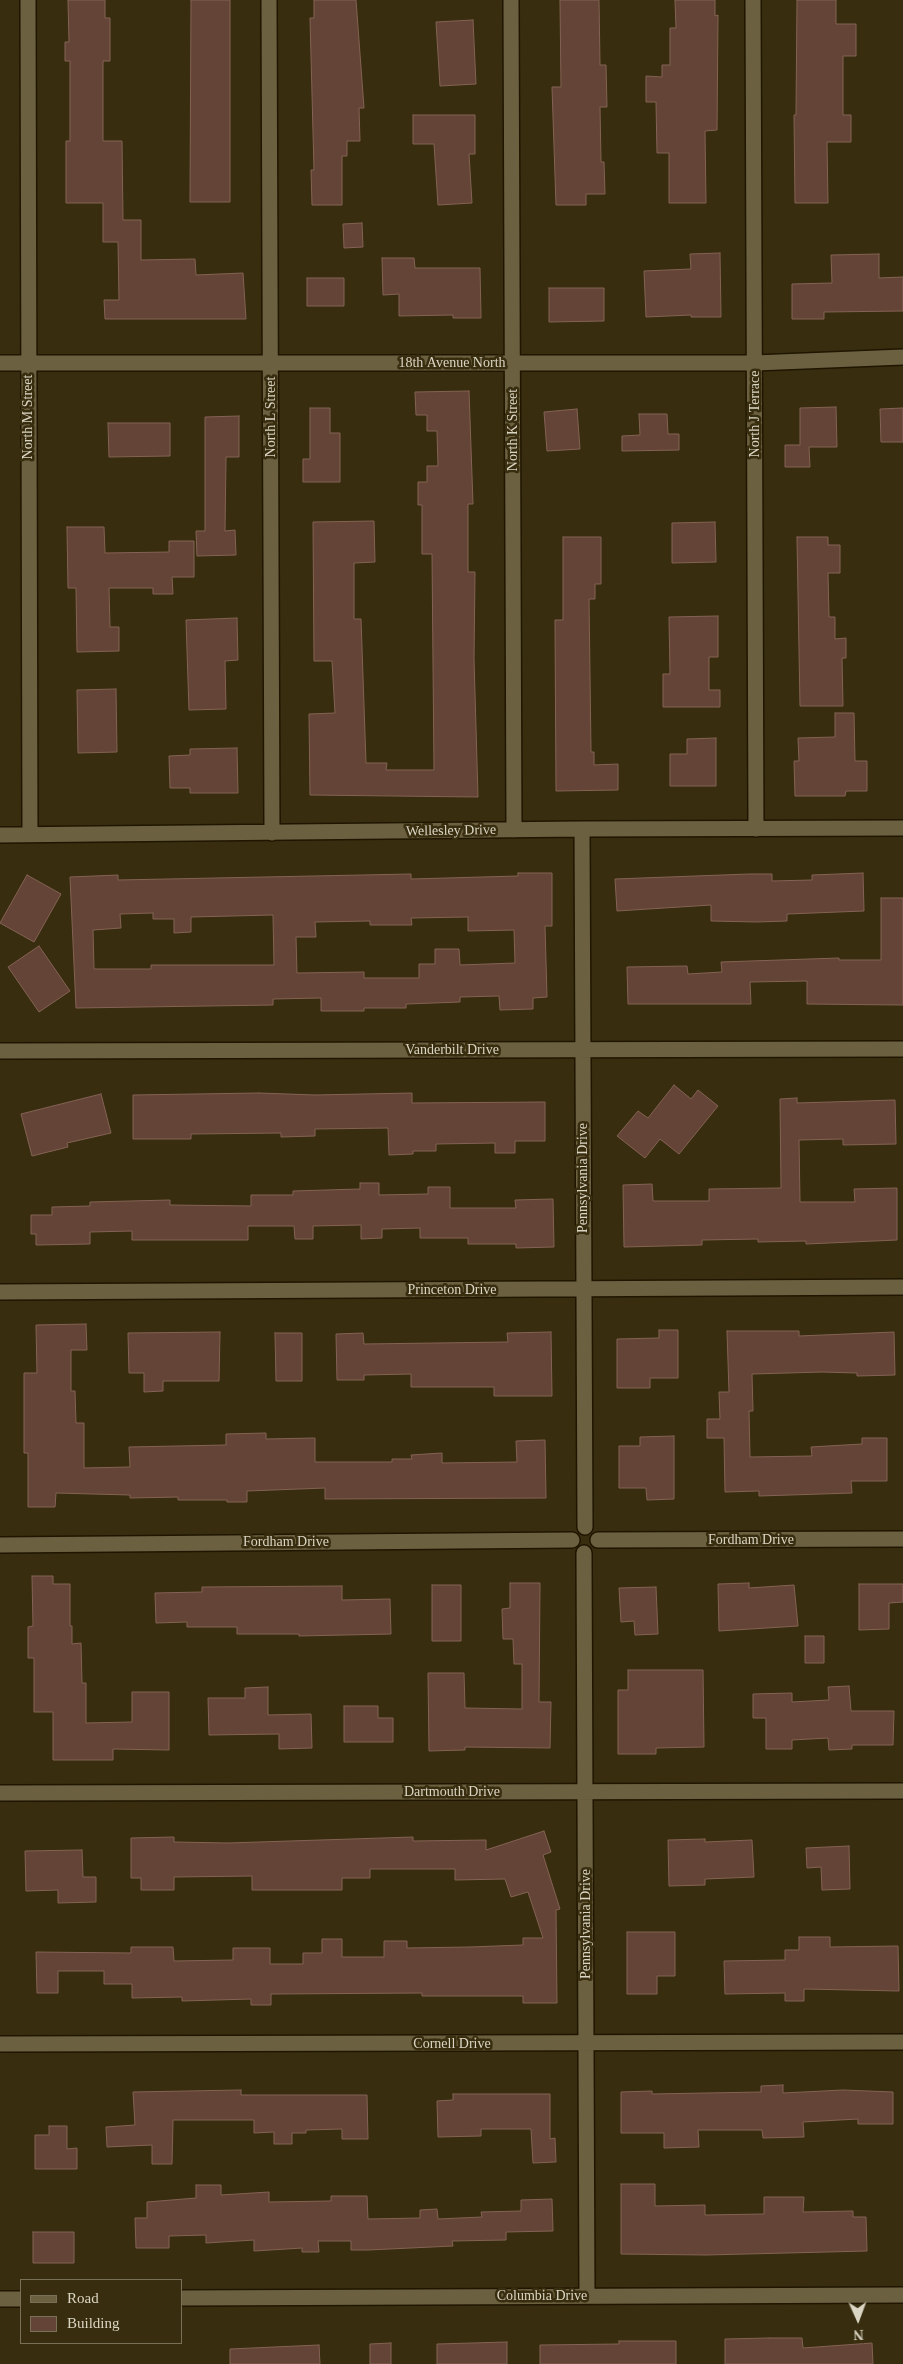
<!DOCTYPE html>
<style>
body{margin:0}
#map{position:relative;width:903px;height:2364px;overflow:hidden;background:#382e0f;font-family:Georgia,serif}
canvas{display:block}
.legend{position:absolute;left:20px;top:2279px;width:162px;height:65px;box-sizing:border-box;background:#382e0f;border:1px solid #797157;margin:0;padding:6px 9px;list-style:none;font-size:15px;color:#dbd5c4}
.legend li{display:flex;align-items:center;gap:10px;height:25px}
.legend b{width:25px;border:1px solid #797157}
.north{position:absolute;left:833px;top:2294px;width:50px;height:50px;-webkit-text-stroke:4px #382e0f;paint-order:stroke;rotate:178deg;font-size:14px;font-weight:700;line-height:20px;text-align:center;color:#dbd5c4}
.north::after{content:'';display:block;margin:auto;width:18px;height:22px;background:#dbd5c4;clip-path:polygon(50% 0,100% 100%,50% 72%,0 100%)}
</style>
<div id="map">
<canvas width="903" height="2364"></canvas>
<ul class="legend">
<li><b style="height:6px;background:#6b6141"></b>Road</li>
<li><b style="height:14px;background:#634436"></b>Building</li>
</ul>
<div class="north">N</div>
</div>
<script>
const ctx = document.querySelector('canvas').getContext('2d');
ctx.lineJoin = 'round';
function fillPath(path, color) {
  ctx.fillStyle = color;
  ctx.fill(path, 'evenodd');
}
function shape(rows) {
  const path = new Path2D();
  for (const r of rows) {
    path.moveTo(r[0], r[1]);
    for (let i = 2; i < r.length; i += 2) path.lineTo(r[i], r[i + 1]);
  }
  return path;
}
function trace(path, color, width, dash) {
  ctx.strokeStyle = color;
  ctx.lineWidth = width;
  ctx.lineCap = dash ? 'butt' : 'round';
  ctx.setLineDash(dash || []);
  ctx.stroke(path);
}
function label(font, color, halo, rows, align = 'center') {
  ctx.font = font + ' Georgia,serif';
  ctx.lineWidth = 5;
  ctx.setLineDash([]);
  ctx.textBaseline = 'middle';
  ctx.strokeStyle = halo;
  ctx.fillStyle = color;
  for (const [text, x, y, turn = 0] of rows) {
    ctx.save();
    ctx.translate(x, y);
    ctx.rotate((+turn || 0) * Math.PI / 180);
    ctx.textAlign = isNaN(turn) ? turn : align;
    if (halo) ctx.strokeText(text, 0, 0);
    ctx.fillText(text, 0, 0);
    ctx.restore();
  }
}
const building = shape([
 [68,0,105,0,105,18,110,18,110,61,103,61,103,141,122,141,123,220,141,220,141,260,195,259,196,275,243,273,246,319,105,319,104,300,119,300,118,242,103,242,103,203,66,203,66,141,70,141,70,61,65,61,65,42,69,42,68,0],
 [191,0,230,0,230,202,190,202,191,0],
 [314,0,356,0,364,108,359,108,360,141,347,141,347,156,342,156,342,205,312,205,311,170,314,170,310,18,314,18,314,0],
 [560,0,599,0,600,65,606,65,607,107,600,107,601,162,604,162,605,194,586,194,586,205,556,205,552,87,561,87,560,0],
 [675,0,715,0,715,16,718,15,717,130,705,131,706,203,669,203,669,153,657,153,656,102,646,102,646,76,662,77,662,65,670,65,670,28,676,28,675,0],
 [797,0,836,0,836,24,856,24,856,56,843,56,843,115,851,115,851,142,827,142,828,203,795,203,794,115,796,115,797,0],
 [473,20,476,84,440,86,436,22,473,20],
 [413,115,475,115,475,154,469,154,472,203,438,205,434,144,413,144,413,115],
 [362,223,363,247,344,248,343,224,362,223],
 [720,253,721,317,691,317,691,315,646,317,644,271,691,269,690,254,720,253],
 [879,254,879,278,903,277,903,311,824,312,824,319,792,319,792,284,832,283,831,255,879,254],
 [382,258,414,258,415,268,480,268,481,318,453,318,453,315,399,316,399,294,383,295,382,258],
 [307,278,344,278,344,306,307,306,307,278],
 [549,288,604,288,604,321,549,322,549,288],
 [469,391,473,504,468,504,468,572,475,572,474,659,478,797,310,795,309,714,335,713,332,661,314,661,313,522,374,521,375,562,354,563,354,619,361,619,366,763,387,763,386,770,434,770,432,554,422,554,422,505,418,505,418,482,427,482,427,466,438,466,437,431,427,431,427,415,416,415,415,392,469,391],
 [836,407,837,447,809,447,810,467,785,467,785,445,800,445,800,408,836,407],
 [310,408,330,408,330,433,340,433,340,482,303,482,303,459,310,459,310,408],
 [903,408,903,442,881,442,880,409,903,408],
 [577,409,580,449,547,451,544,412,577,409],
 [639,414,667,414,668,434,679,434,679,450,622,451,622,436,640,435,639,414],
 [239,416,239,457,226,457,225,531,235,530,236,555,197,556,196,531,205,531,205,417,239,416],
 [108,423,170,423,170,456,109,457,108,423],
 [715,522,716,562,672,563,672,523,715,522],
 [67,527,104,527,105,553,169,552,169,541,194,541,194,577,172,577,173,594,153,594,153,588,109,588,110,627,119,627,119,651,77,652,76,588,68,588,67,527],
 [563,537,601,537,601,584,595,584,595,599,589,599,591,752,594,752,594,765,618,764,618,790,556,791,555,620,563,620,563,537],
 [797,537,828,537,828,545,840,545,840,573,828,573,829,617,835,617,835,639,846,638,846,658,842,658,843,706,800,706,797,537],
 [718,616,718,657,709,657,709,690,720,690,720,707,663,707,663,674,670,674,669,617,718,616],
 [237,618,238,660,225,661,226,709,189,710,186,620,237,618],
 [116,689,117,752,78,753,77,690,116,689],
 [835,713,854,713,855,761,867,761,867,791,846,791,845,796,795,796,794,761,799,761,798,738,835,737,835,713],
 [716,738,716,786,670,786,670,754,687,754,687,739,716,738],
 [237,748,238,793,190,793,190,788,170,788,169,756,190,755,190,749,237,748],
 [518,873,552,873,552,926,545,926,547,997,533,998,533,1009,500,1010,499,996,460,997,460,1002,406,1004,406,1008,364,1008,364,1011,321,1011,321,998,273,999,273,1005,76,1008,70,877,118,875,118,880,411,874,411,879,518,876,518,873],
 [153,913,153,919,174,919,174,933,191,932,191,917,273,915,274,965,151,965,151,969,94,969,93,930,121,928,120,914,153,913],
 [468,917,468,931,514,930,515,963,460,965,459,949,435,949,435,964,419,964,419,978,364,978,364,972,297,973,296,937,316,937,315,922,370,921,370,925,412,925,411,918,468,917],
 [863,873,864,911,787,914,787,921,757,922,711,921,711,905,617,911,615,879,749,874,772,874,772,881,812,880,812,875,863,873],
 [27,875,61,894,34,942,0,923,27,875],
 [881,898,903,898,903,1005,807,1004,807,981,750,982,751,1004,628,1004,627,967,687,966,688,974,722,972,721,962,839,958,839,960,881,960,881,898],
 [39,946,70,991,39,1012,8,967,39,946],
 [674,1085,691,1099,698,1090,718,1106,679,1154,660,1139,645,1158,617,1136,638,1111,648,1118,674,1085],
 [259,1093,315,1095,412,1093,412,1103,545,1102,545,1141,515,1141,515,1153,495,1153,495,1143,436,1144,436,1151,413,1151,413,1154,389,1155,388,1128,315,1129,315,1136,281,1137,281,1133,191,1134,191,1139,133,1139,133,1095,259,1093],
 [101,1094,111,1133,67,1143,68,1147,32,1156,21,1114,101,1094],
 [797,1098,797,1103,895,1100,896,1144,843,1145,843,1139,799,1140,800,1202,855,1202,854,1189,897,1188,897,1240,806,1244,806,1241,758,1242,758,1239,702,1240,702,1245,624,1247,623,1185,652,1184,653,1201,709,1201,709,1189,781,1188,780,1099,797,1098],
 [360,1183,379,1183,379,1195,428,1194,428,1187,450,1187,450,1208,516,1208,515,1200,553,1199,554,1247,516,1248,516,1244,468,1244,468,1238,420,1238,420,1228,382,1229,382,1238,361,1239,361,1225,313,1226,313,1239,295,1239,294,1226,248,1226,248,1240,132,1240,132,1231,90,1232,90,1244,36,1245,36,1234,31,1234,31,1215,52,1215,52,1207,90,1206,90,1202,170,1200,170,1205,251,1206,251,1195,293,1195,293,1191,360,1189,360,1183],
 [86,1324,87,1350,71,1350,71,1391,75,1391,76,1423,84,1423,84,1468,130,1467,129,1447,226,1445,226,1434,266,1433,266,1439,315,1438,315,1462,392,1462,392,1459,412,1459,411,1455,442,1453,442,1463,517,1462,516,1441,545,1440,546,1498,325,1499,325,1488,247,1491,247,1502,227,1502,227,1500,178,1500,178,1497,130,1498,130,1495,56,1493,55,1507,28,1507,28,1453,24,1453,24,1373,37,1373,36,1325,86,1324],
 [659,1330,678,1330,678,1378,650,1378,650,1388,617,1388,617,1339,659,1338,659,1330],
 [727,1331,799,1331,799,1336,894,1332,895,1375,857,1376,857,1373,822,1372,752,1374,753,1411,749,1411,750,1457,812,1456,811,1447,862,1444,862,1438,887,1438,887,1481,851,1481,852,1493,759,1496,759,1491,725,1492,724,1438,707,1438,707,1419,720,1419,719,1392,729,1392,727,1331],
 [220,1332,219,1381,163,1381,163,1391,144,1392,144,1373,129,1373,128,1333,220,1332],
 [551,1332,552,1396,494,1396,494,1387,411,1387,411,1374,364,1375,364,1380,337,1380,336,1334,363,1333,364,1344,508,1342,507,1333,551,1332],
 [275,1333,302,1333,302,1381,276,1381,275,1333],
 [674,1436,674,1499,647,1500,646,1488,619,1488,619,1446,640,1446,640,1437,674,1436],
 [32,1576,53,1576,53,1584,70,1584,70,1626,72,1626,72,1644,81,1643,82,1683,86,1683,86,1723,132,1722,132,1692,169,1692,169,1750,113,1749,113,1760,53,1760,53,1712,34,1712,34,1658,28,1658,28,1627,33,1626,32,1576],
 [510,1583,540,1583,539,1702,551,1702,550,1748,465,1747,465,1750,429,1751,428,1673,464,1673,465,1708,522,1709,522,1664,514,1664,513,1639,503,1639,502,1609,510,1608,510,1583],
 [749,1583,749,1588,794,1585,798,1626,719,1631,718,1584,749,1583],
 [859,1584,903,1584,903,1602,889,1603,889,1629,859,1630,859,1584],
 [432,1585,461,1585,461,1641,432,1641,432,1585],
 [342,1586,342,1600,390,1599,391,1634,299,1636,299,1634,237,1634,237,1627,187,1627,187,1622,156,1623,155,1593,202,1592,202,1587,342,1586],
 [656,1587,658,1634,635,1635,634,1621,621,1622,619,1588,656,1587],
 [805,1636,824,1636,824,1663,805,1663,805,1636],
 [628,1670,703,1670,704,1747,656,1748,656,1754,618,1754,618,1690,628,1690,628,1670],
 [849,1686,851,1711,894,1711,893,1745,852,1745,852,1749,829,1750,828,1738,792,1740,792,1749,766,1749,766,1718,753,1718,753,1694,792,1693,792,1702,829,1700,828,1687,849,1686],
 [268,1687,268,1715,311,1714,312,1748,279,1749,279,1734,209,1735,208,1698,245,1698,245,1688,268,1687],
 [344,1706,378,1706,378,1718,393,1718,393,1742,344,1742,344,1706],
 [544,1831,551,1852,543,1855,560,1909,556,1910,557,2003,523,2003,523,1996,422,1996,422,1993,271,1994,271,2005,251,2005,251,1999,182,2001,182,1997,132,1998,132,1984,104,1984,104,1971,58,1971,58,1993,37,1993,36,1952,131,1953,131,1947,173,1947,174,1961,233,1960,233,1948,270,1948,270,1964,303,1964,303,1953,322,1953,322,1939,342,1939,342,1957,384,1957,384,1941,407,1941,407,1948,470,1947,523,1945,523,1938,543,1938,528,1892,511,1897,505,1879,455,1880,455,1869,370,1869,370,1878,342,1878,342,1890,252,1890,252,1876,174,1877,174,1890,141,1890,141,1878,131,1878,131,1838,174,1837,174,1842,228,1843,413,1837,413,1841,486,1840,486,1850,544,1831],
 [705,1839,705,1842,752,1840,754,1877,705,1879,705,1885,669,1886,668,1840,705,1839],
 [849,1846,850,1889,822,1890,821,1867,807,1868,806,1848,849,1846],
 [82,1850,83,1877,96,1877,96,1902,58,1903,58,1890,26,1891,25,1851,82,1850],
 [627,1932,675,1932,675,1976,657,1976,657,1994,627,1994,627,1932],
 [799,1937,830,1937,830,1947,898,1946,899,1991,804,1989,804,2001,785,2001,785,1993,725,1994,724,1961,785,1960,785,1950,799,1950,799,1937],
 [783,2085,783,2093,843,2090,893,2092,893,2124,858,2124,858,2119,803,2122,804,2137,763,2138,762,2130,698,2130,699,2147,664,2148,664,2133,621,2133,621,2092,652,2091,652,2094,761,2092,761,2086,783,2085],
 [241,2090,241,2095,367,2095,368,2139,342,2139,342,2129,306,2130,306,2133,292,2133,292,2144,274,2144,274,2132,254,2133,254,2120,173,2120,172,2164,152,2164,152,2145,107,2147,106,2127,135,2125,133,2092,241,2090],
 [453,2094,550,2094,550,2139,555,2138,556,2162,533,2163,531,2129,481,2129,481,2136,438,2137,437,2101,453,2100,453,2094],
 [49,2126,67,2126,67,2149,77,2148,77,2169,35,2169,35,2135,49,2135,49,2126],
 [621,2184,655,2184,655,2206,705,2205,705,2215,764,2214,764,2197,804,2197,803,2212,853,2211,853,2217,866,2217,867,2251,706,2255,621,2254,621,2184],
 [196,2185,221,2185,221,2195,269,2192,269,2202,331,2201,331,2196,367,2196,368,2219,420,2218,420,2210,437,2209,438,2219,482,2217,481,2212,521,2211,521,2200,552,2199,553,2231,506,2232,506,2240,452,2241,453,2246,368,2250,351,2250,351,2241,318,2241,319,2252,302,2252,302,2248,254,2251,254,2240,206,2243,206,2235,169,2236,169,2248,136,2248,135,2218,147,2218,147,2202,196,2198,196,2185],
 [33,2232,74,2232,74,2263,33,2263,33,2232],
 [769,2338,802,2338,803,2348,872,2343,873,2364,725,2364,725,2339,769,2338],
 [619,2341,676,2341,676,2364,540,2364,540,2345,619,2344,619,2341],
 [507,2342,507,2364,437,2364,437,2344,507,2342],
 [391,2343,391,2364,370,2364,370,2344,391,2343],
 [319,2345,320,2364,230,2364,230,2349,319,2345]
]);
fillPath(building, '#634436');
trace(building, '#846254', 1);
const street = shape([
 [28,0,30,834],
 [269,0,272,833],
 [511,0,514,830],
 [753,0,756,829],
 [0,363,755,363,903,357],
 [582,829,585,1527],
 [0,835,582,829,903,828],
 [0,1051,903,1049],
 [0,1292,903,1287],
 [598,1540,903,1539],
 [0,1545,572,1540],
 [584,1553,587,2296],
 [0,1793,903,1791],
 [0,2044,903,2042],
 [181,2298,903,2295],
 [0,2299,21,2299]
]);
trace(street, '#201600', 18);
trace(street, '#6b6141', 15);
label('14px', '#dbd5c4', '#382e0f', [
 ["18th Avenue North",452,363],
 ["North J Terrace",755,414,-90],
 ["North M Street",28,417,-90],
 ["North L Street",271,417,-90],
 ["North K Street",513,430,-90],
 ["Wellesley Drive",451,831,-1],
 ["Vanderbilt Drive",452,1050],
 ["Pennsylvania Drive",583,1178,-90],
 ["Princeton Drive",452,1290],
 ["Fordham Drive",751,1540],
 ["Fordham Drive",286,1542],
 ["Dartmouth Drive",452,1792],
 ["Pennsylvania Drive",586,1924,-90],
 ["Cornell Drive",452,2044],
 ["Columbia Drive",542,2296]
]);
</script>
